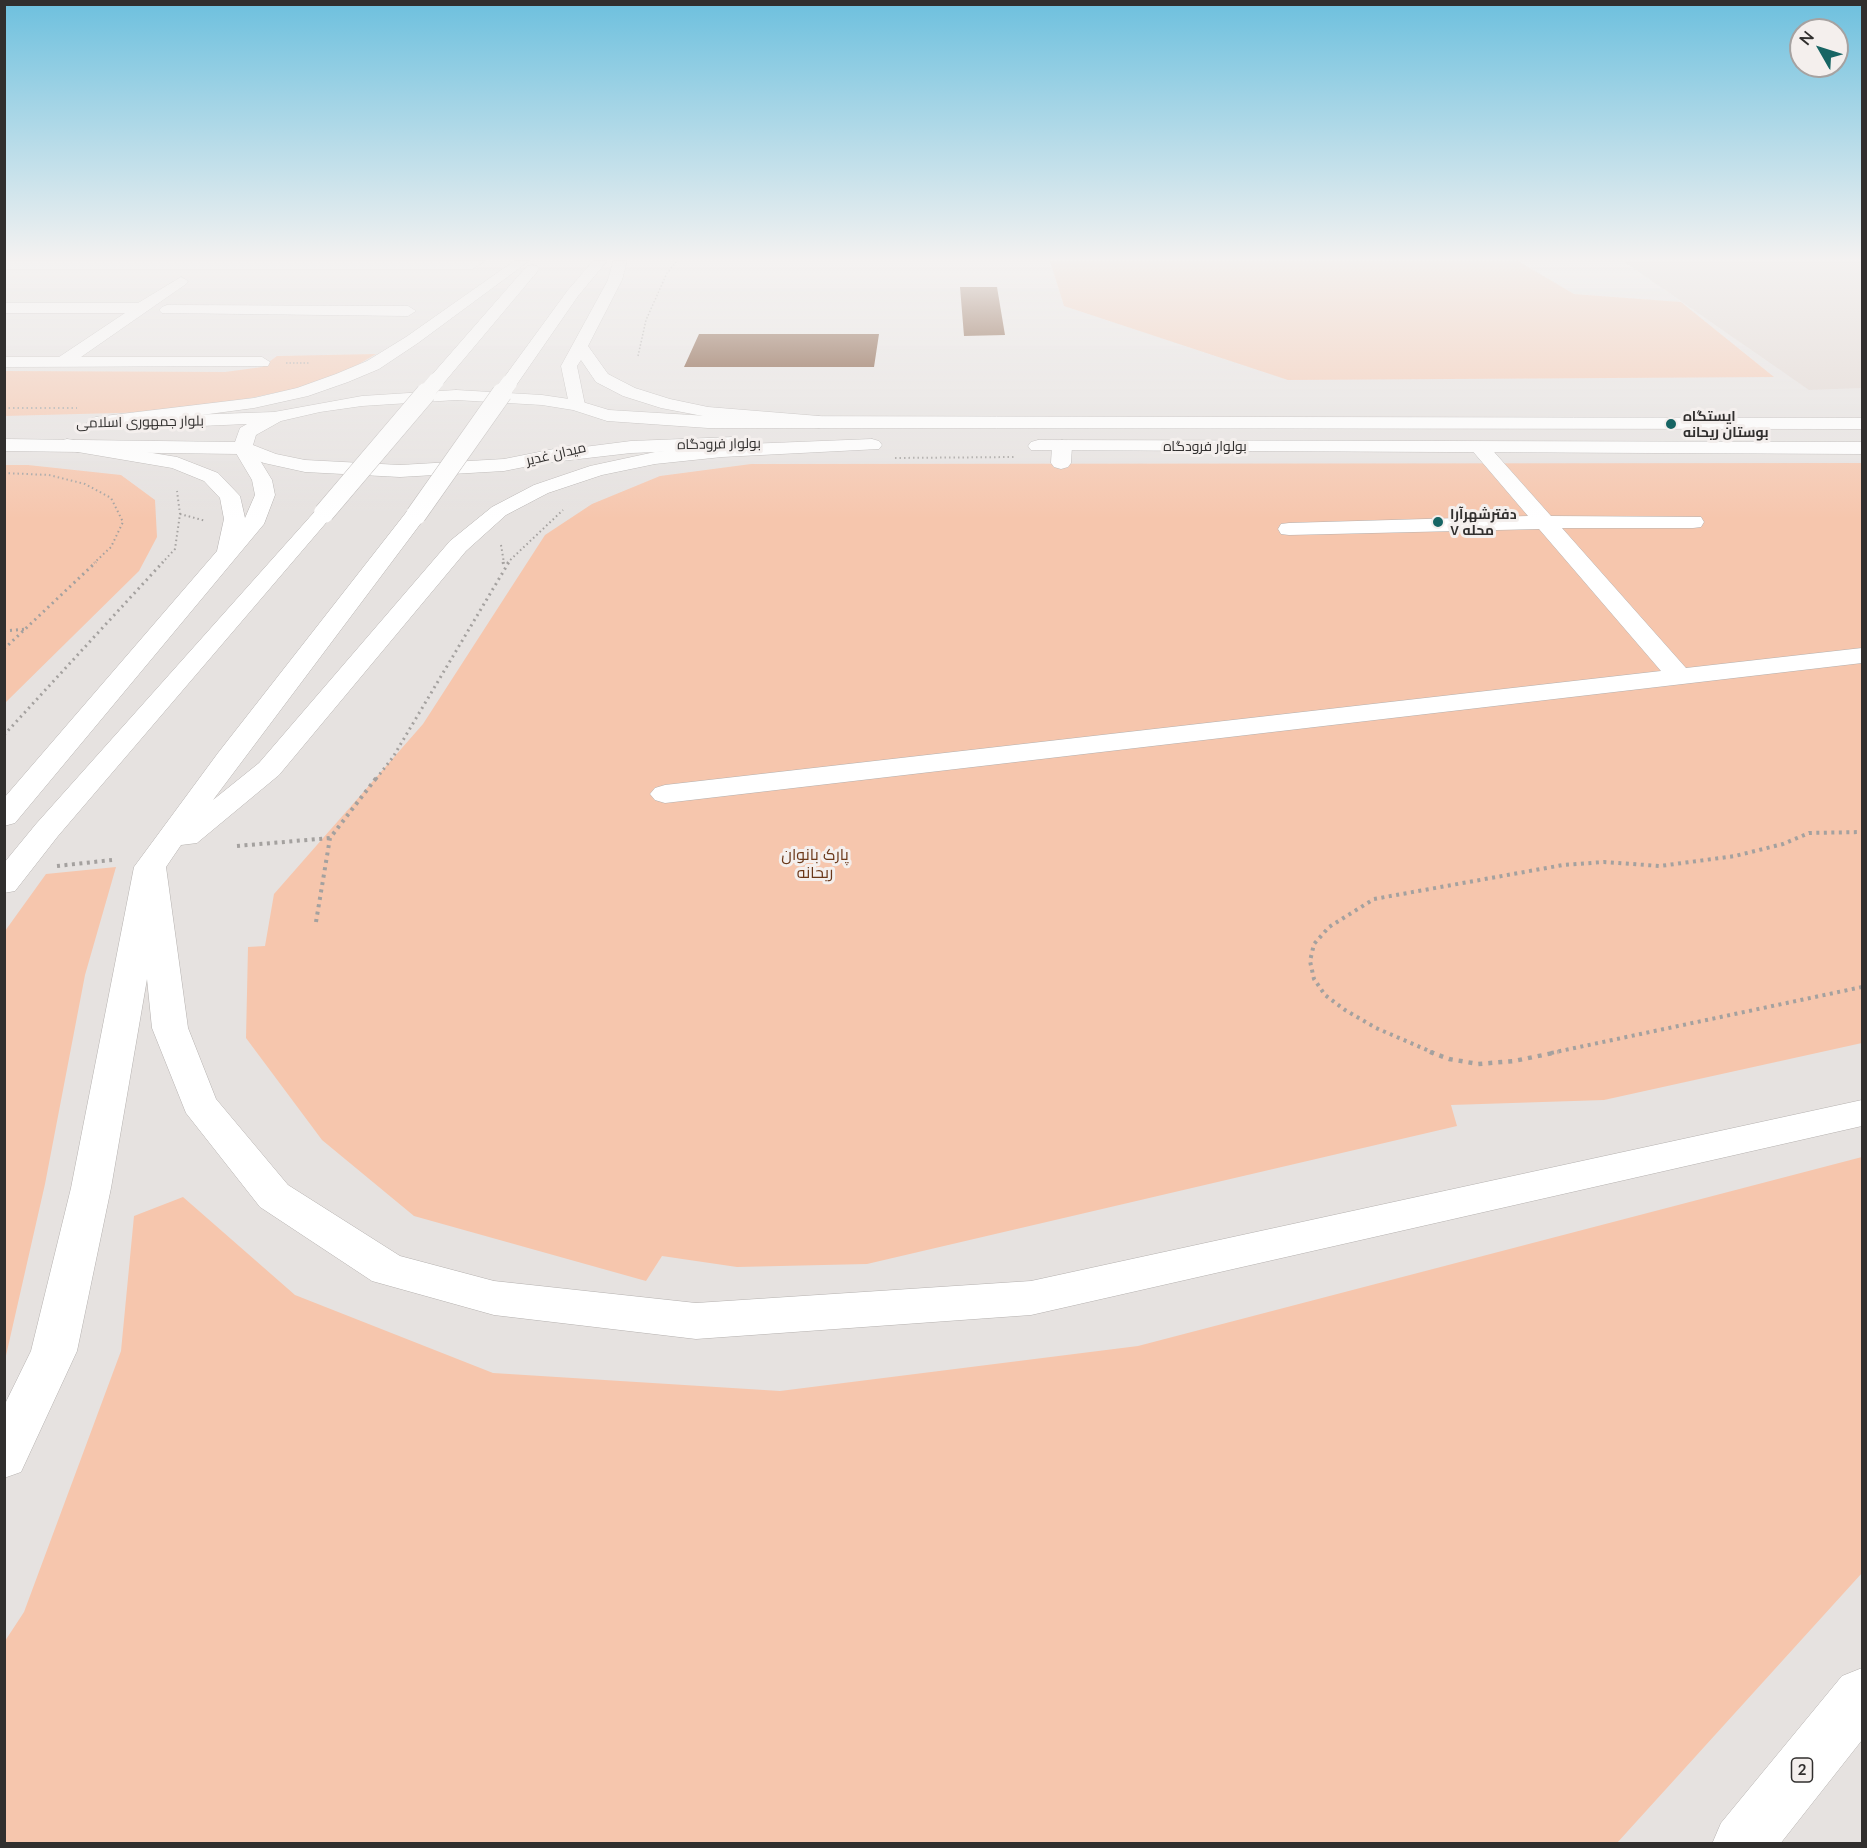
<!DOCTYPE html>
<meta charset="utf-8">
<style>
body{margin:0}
#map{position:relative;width:1867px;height:1848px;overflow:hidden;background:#e6e2e0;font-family:Lato,sans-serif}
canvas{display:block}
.frame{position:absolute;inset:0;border:6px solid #312f2e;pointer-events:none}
.north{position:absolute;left:1789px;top:18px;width:60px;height:60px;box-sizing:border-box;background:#f4efed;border:2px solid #a6a2a1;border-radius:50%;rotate:309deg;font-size:16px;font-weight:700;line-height:24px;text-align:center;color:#312f2e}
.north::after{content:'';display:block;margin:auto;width:21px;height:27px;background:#176564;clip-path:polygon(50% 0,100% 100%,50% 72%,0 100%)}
</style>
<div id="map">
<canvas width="1867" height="1848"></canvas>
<div class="frame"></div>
<div class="north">N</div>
</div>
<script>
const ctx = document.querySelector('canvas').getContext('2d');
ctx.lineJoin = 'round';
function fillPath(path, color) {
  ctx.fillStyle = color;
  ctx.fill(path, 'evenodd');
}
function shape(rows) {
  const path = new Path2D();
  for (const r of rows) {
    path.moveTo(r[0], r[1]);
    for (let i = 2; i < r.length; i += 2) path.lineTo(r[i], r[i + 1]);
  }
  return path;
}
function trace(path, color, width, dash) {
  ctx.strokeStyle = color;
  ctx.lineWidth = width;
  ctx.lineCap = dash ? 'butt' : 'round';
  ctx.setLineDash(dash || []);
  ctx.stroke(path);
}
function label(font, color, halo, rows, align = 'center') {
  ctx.font = font + ' Lato,Cairo,sans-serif';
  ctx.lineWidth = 6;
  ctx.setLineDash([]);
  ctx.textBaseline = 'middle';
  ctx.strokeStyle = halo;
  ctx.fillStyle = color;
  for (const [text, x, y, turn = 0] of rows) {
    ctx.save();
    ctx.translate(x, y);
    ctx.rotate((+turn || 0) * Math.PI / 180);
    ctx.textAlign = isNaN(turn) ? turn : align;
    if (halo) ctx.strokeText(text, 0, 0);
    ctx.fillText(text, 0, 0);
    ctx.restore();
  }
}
fillPath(shape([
 [1623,261,1862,261,1862,388,1809,390]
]), '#e1d6d0');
fillPath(shape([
 [1050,261,1518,261,1574,294,1681,302,1774,377,1288,380,1064,306],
 [376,354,342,374,294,389,231,402,154,412,5,416,5,371,225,372,262,367,277,356],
 [1862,463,1862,1043,1604,1100,1451,1105,1457,1126,867,1264,737,1267,662,1256,646,1281,414,1216,322,1140,246,1038,248,947,265,946,274,894,423,724,545,535,592,504,660,476,751,464],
 [5,465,28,465,121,475,155,500,157,537,139,571,5,703],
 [116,867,85,975,45,1184,5,1360,5,931,46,874],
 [1862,1157,1862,1573,1617,1843,5,1843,5,1641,24,1612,121,1351,134,1216,183,1197,295,1295,493,1373,780,1391,1138,1346]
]), '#f6c6ad');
fillPath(shape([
 [960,287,997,287,1005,335,964,336],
 [699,334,879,334,874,367,684,367]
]), '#65300f');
const minor = shape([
 [4,261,485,261,473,269,4,269,4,261],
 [181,277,188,281,186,284,81,357,262,357,270,362,268,366,4,367,4,357,59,357,125,313,4,313,4,303,138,303,181,277],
 [167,305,408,306,416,311,408,316,162,313,159,310,162,307,167,305],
 [1062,440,1069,442,1072,446,1071,463,1068,467,1061,469,1054,467,1051,463,1052,446,1055,442,1062,440],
 [1480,442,1487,444,1551,516,1701,517,1704,522,1701,527,1693,528,1562,528,1686,668,1862,648,1862,663,665,803,655,800,650,794,655,788,665,785,1661,671,1539,529,1289,535,1281,534,1278,529,1281,524,1289,523,1528,516,1470,448,1473,444,1480,442]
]);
const major = shape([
 [456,390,542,395,576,400,609,410,708,416,1862,418,1862,429,708,428,607,421,573,410,542,405,456,400,362,406,320,412,281,421,256,435,253,445,276,454,305,460,400,465,504,459,569,446,576,448,631,441,734,437,741,439,744,443,741,447,734,449,631,453,544,463,504,471,400,477,305,472,264,463,240,454,4,451,4,439,235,442,240,428,247,424,132,429,125,427,123,423,125,419,132,417,274,412,362,396,456,390],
 [1038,440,1862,442,1862,454,1031,450,1028,446,1031,442,1038,440]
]);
const highway = shape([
 [514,261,529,261,418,343,379,369,348,382,308,396,254,408,96,429,89,427,87,423,89,419,96,417,254,398,297,388,336,374,367,361,406,337,514,261],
 [593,261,607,261,578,296,515,387,503,387,500,383,503,379,568,290,593,261],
 [613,261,627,261,622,280,588,346,608,374,635,388,670,399,708,407,819,416,826,418,828,422,826,426,819,428,708,417,661,408,623,396,596,382,581,360,577,366,585,405,582,409,570,409,561,366,608,280,613,261],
 [532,265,537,266,539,269,537,272,442,385,430,385,427,381,430,377,527,266,532,265],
 [67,439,177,457,218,473,240,496,245,518,255,495,252,480,233,448,236,444,243,442,250,444,272,480,275,495,264,524,15,823,4,826,4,798,217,551,224,519,220,498,204,481,172,468,60,449,57,445,60,441,67,439],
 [872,439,879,441,882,445,879,449,722,457,655,464,602,475,548,493,506,515,466,551,279,775,197,843,181,845,166,867,188,1028,216,1099,288,1185,400,1256,494,1281,696,1303,1031,1281,1862,1100,1862,1126,1031,1315,696,1339,494,1315,372,1281,260,1207,186,1113,152,1028,147,979,111,1188,77,1351,21,1472,4,1478,4,1406,31,1351,71,1188,134,867,218,753,408,510,416,509,424,510,427,515,213,800,259,763,450,541,492,507,534,485,590,466,655,452,722,445,872,439],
 [324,507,331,509,335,513,331,517,58,836,15,891,4,893,4,863,36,824,317,509,324,507],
 [1862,1668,1862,1740,1780,1844,1712,1844,1721,1823,1842,1676,1862,1668]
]);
trace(minor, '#b5b1af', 1);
trace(major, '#b5b1af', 1);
trace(highway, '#b5b1af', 1);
trace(shape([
 [638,356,646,320,667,273,677,261],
 [286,363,309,363]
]), '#a4a19f', 1.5, [1.5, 2]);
trace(shape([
 [4,408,77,408],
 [895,458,1014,457],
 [4,473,49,475,85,484,111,498,123,522,111,547,94,563],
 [180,514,206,521],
 [501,545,504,563],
 [162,563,175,549,180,514,177,491],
 [507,563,563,510]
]), '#a4a19f', 2, [1.5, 3]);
trace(shape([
 [503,562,504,566],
 [4,631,28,629],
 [4,649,96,562],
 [4,735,163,562],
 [376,779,393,757,509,562]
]), '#a4a19f', 3, [2, 4]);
trace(shape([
 [237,846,330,838],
 [57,866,112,860],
 [316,922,330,838,377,777],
 [1434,1053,1376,1028,1345,1010,1325,995,1314,979,1310,961,1314,944,1329,927,1374,899,1563,865,1604,862,1660,866,1735,856,1783,844,1809,833,1862,832],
 [1551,1053,1862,987]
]), '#a4a19f', 4, [3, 4.5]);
trace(shape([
 [1430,1052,1449,1059,1478,1064,1514,1061,1558,1052]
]), '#a4a19f', 4.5, [4, 6]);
fillPath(minor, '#fff');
fillPath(major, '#fff');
fillPath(highway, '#fff');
const highwayBridgeFar1 = shape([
 [425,394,436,381],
 [501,394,509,383]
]);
const highwayBridge = shape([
 [324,513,426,393],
 [416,515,502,393]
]);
trace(highwayBridgeFar1, '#b5b1af', 16, []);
trace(highwayBridge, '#b5b1af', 21, []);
trace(highwayBridgeFar1, '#fff', 16);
trace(highwayBridge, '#fff', 20);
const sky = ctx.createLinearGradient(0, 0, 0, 519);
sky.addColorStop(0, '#6dc0de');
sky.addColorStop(0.5, '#f4f2f1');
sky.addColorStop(1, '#f4f2f100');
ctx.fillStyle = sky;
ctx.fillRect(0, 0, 1867, 519);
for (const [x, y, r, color] of [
 [1671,424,6,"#176564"],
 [1438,522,6,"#176564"]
]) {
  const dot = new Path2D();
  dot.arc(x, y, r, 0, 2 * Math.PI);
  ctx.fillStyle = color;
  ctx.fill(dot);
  trace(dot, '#f4efed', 2);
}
label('bold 14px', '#312f2e', '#f4efed', [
 ["ایستگاه",1683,416],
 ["بوستان ریحانه",1683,432],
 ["دفترشهرآرا",1450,514],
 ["محله ۷",1450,530]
], 'left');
label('14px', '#312f2e', '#f4efed', [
 ["بلوار جمهوری اسلامی",140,422,-1],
 ["بولوار فرودگاه",719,444,-1],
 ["بولوار فرودگاه",1205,446],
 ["میدان غدیر",556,454,-13]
]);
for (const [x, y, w] of [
 [1802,1770,21]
]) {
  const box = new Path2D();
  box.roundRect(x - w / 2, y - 12, w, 24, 4.5);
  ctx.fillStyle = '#f4efed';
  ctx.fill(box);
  trace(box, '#312f2e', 1.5);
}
label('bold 15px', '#312f2e', null, [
 ["2",1802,1770]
]);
label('16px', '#6a3718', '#f4efed', [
 ["پارک بانوان",815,855],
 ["ریحانه",815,873]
]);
</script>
